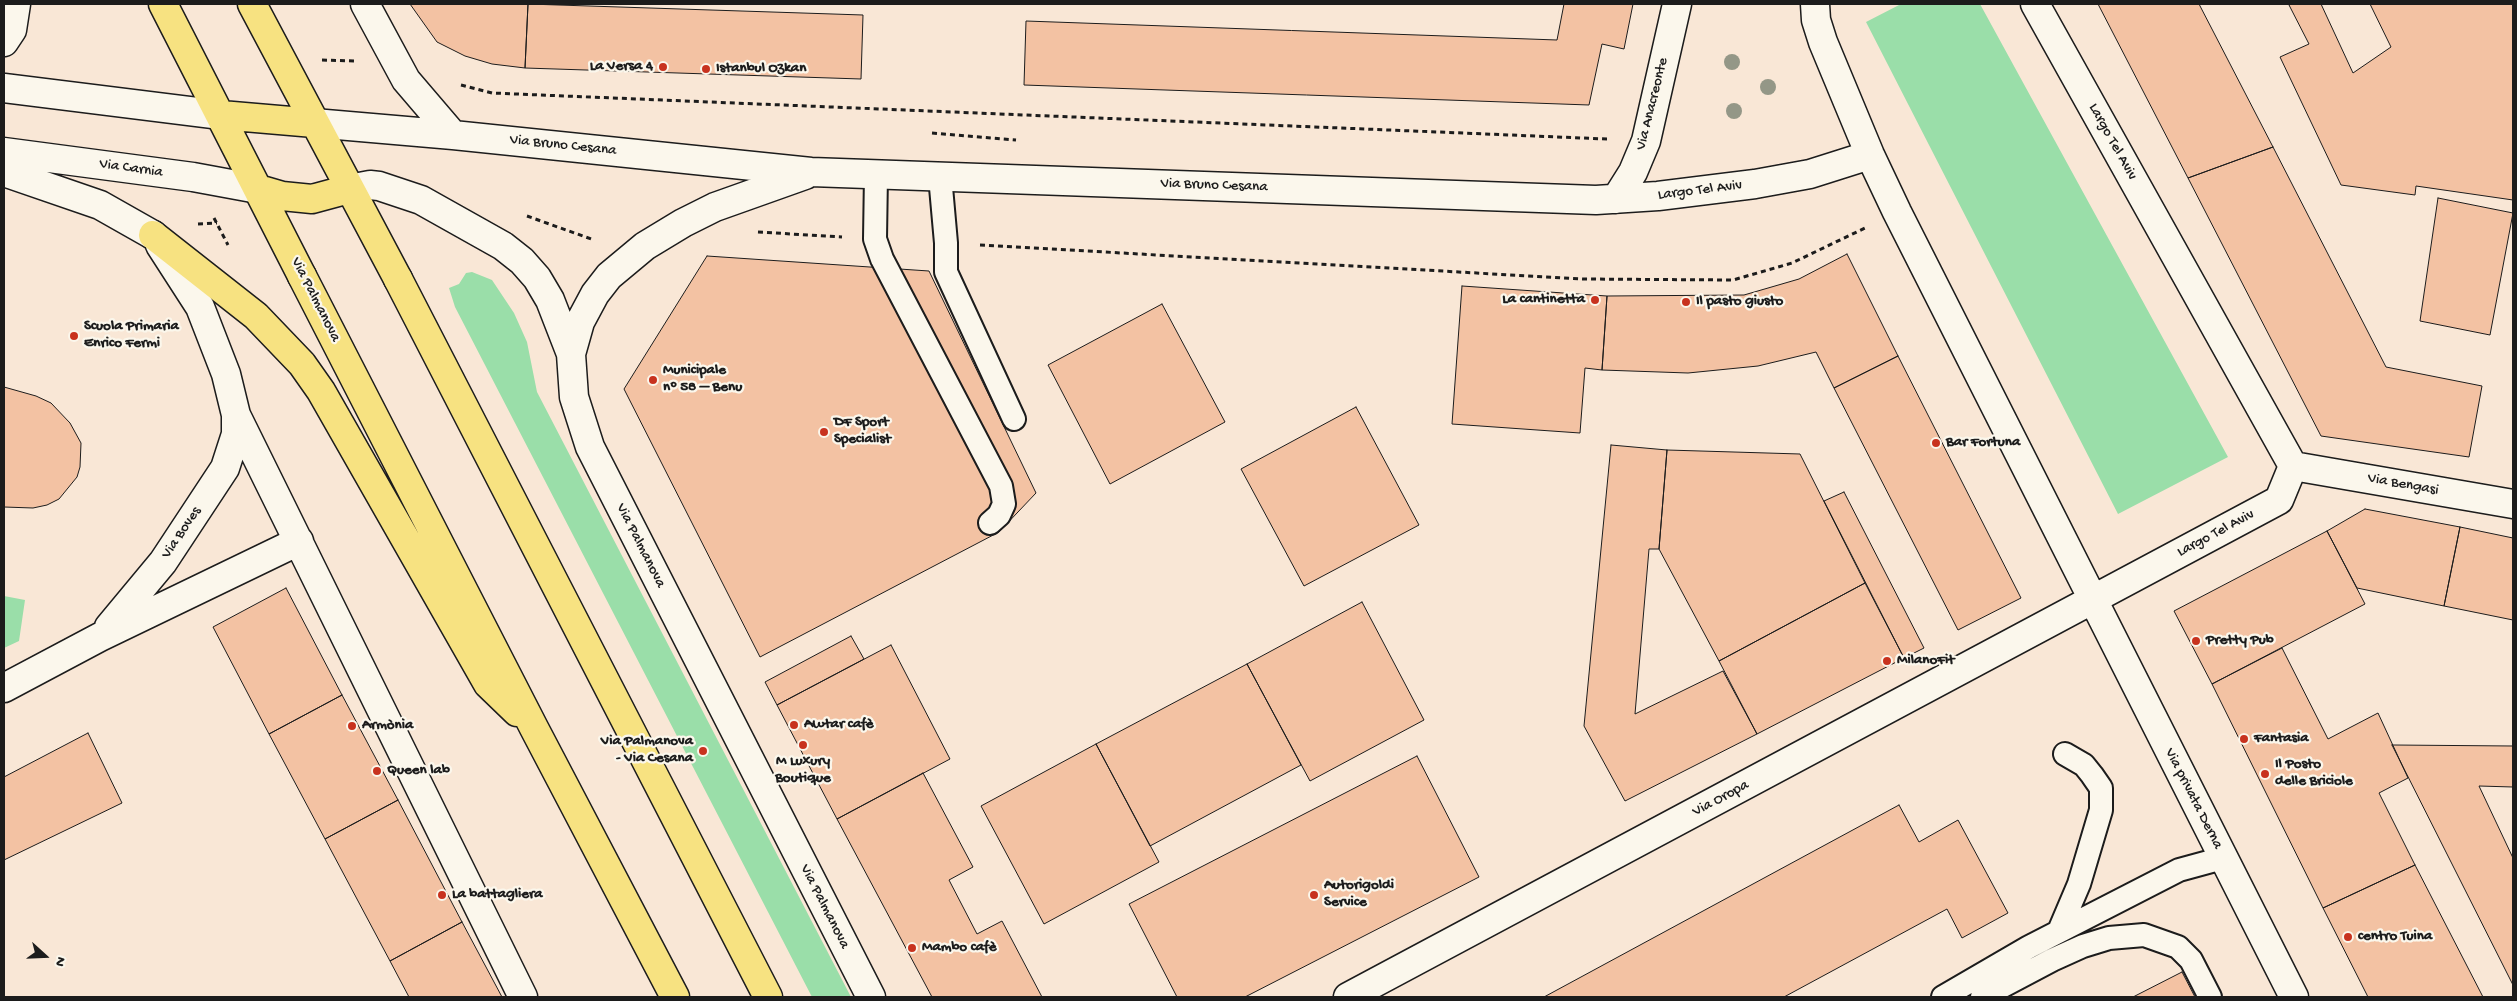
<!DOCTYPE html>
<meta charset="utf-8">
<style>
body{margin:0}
#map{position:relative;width:2517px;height:1001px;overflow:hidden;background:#f9e7d6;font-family:"Gochi Hand",sans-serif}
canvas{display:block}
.frame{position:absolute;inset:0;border:5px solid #1c1c1c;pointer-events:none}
.north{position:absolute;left:20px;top:931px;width:50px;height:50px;-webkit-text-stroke:4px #fbf7ec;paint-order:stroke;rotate:110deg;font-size:14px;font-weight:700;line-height:20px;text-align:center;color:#1c1c1c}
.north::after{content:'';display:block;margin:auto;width:18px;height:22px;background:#1c1c1c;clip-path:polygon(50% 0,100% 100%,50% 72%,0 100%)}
</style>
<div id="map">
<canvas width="2517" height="1001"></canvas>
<div class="frame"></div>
<div class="north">N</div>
</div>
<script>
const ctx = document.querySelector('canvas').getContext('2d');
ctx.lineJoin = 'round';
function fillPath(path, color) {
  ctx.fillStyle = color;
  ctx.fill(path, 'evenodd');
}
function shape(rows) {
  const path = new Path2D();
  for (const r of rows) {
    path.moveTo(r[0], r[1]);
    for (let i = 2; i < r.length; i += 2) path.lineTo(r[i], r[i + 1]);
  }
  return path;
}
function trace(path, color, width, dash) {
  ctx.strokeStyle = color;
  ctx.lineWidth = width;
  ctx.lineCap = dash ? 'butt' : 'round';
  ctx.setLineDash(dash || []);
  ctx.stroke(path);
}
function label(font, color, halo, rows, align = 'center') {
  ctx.font = font + ' "Gochi Hand",sans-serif';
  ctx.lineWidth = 4.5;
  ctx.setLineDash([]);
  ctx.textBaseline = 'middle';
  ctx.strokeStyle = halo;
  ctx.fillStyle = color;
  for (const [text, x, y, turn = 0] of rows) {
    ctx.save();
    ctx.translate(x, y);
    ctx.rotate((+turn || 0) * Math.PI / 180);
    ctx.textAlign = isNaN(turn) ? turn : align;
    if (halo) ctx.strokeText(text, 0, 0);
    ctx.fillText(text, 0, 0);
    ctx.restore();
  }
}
fillPath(shape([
 [1901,4,1980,4,2228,457,2118,514,1866,22],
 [472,272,492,280,514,313,527,342,537,392,851,997,812,997,455,307,449,288,459,284,466,273],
 [4,596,25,600,19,641,4,648]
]), '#9adea9');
const building = shape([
 [410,4,528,4,525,68,492,64,465,56,437,42,410,4],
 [528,4,863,15,861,79,525,68,528,4],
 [1564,4,1633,4,1624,49,1602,44,1589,105,1024,85,1026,21,1557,40,1564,4],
 [2098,4,2199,4,2273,147,2188,178,2098,4],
 [2292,4,2321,4,2353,73,2391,47,2370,4,2513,4,2513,200,2416,186,2415,195,2341,185,2280,57,2309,44,2289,5,2292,4],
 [2273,147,2386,367,2482,386,2469,457,2321,436,2188,178,2273,147],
 [2438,198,2513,213,2490,335,2420,321,2438,198],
 [1847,254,1898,356,1834,388,1816,352,1758,366,1688,373,1602,370,1607,296,1744,295,1799,279,1847,254],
 [707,256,929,271,1036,493,999,532,760,657,624,389,707,256],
 [1462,286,1607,296,1602,370,1585,368,1580,433,1452,424,1462,286],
 [1162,304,1225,422,1110,484,1048,365,1162,304],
 [1898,356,2021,598,1958,630,1834,388,1898,356],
 [4,387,36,396,51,403,70,423,81,443,80,467,77,477,59,499,47,505,33,508,4,507,4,387],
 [1356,407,1419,525,1304,586,1241,469,1356,407],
 [1611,445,1667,450,1659,549,1649,549,1635,714,1723,671,1757,734,1625,801,1584,726,1611,445],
 [1667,450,1800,454,1865,583,1719,661,1659,549,1667,450],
 [1844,492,1924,648,1904,658,1824,501,1844,492],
 [2365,509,2460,527,2444,606,2357,588,2327,531,2365,509],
 [2460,527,2513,538,2513,620,2444,606,2460,527],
 [2327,531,2365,604,2212,684,2174,611,2327,531],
 [1865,583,1904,658,1757,734,1719,661,1865,583],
 [286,588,342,695,269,734,213,627,286,588],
 [1362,602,1424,720,1310,781,1247,664,1362,602],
 [851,636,864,659,777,705,765,682,851,636],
 [891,645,950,759,837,819,777,705,891,645],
 [2282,648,2328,739,2378,713,2408,778,2379,793,2415,865,2323,908,2212,684,2282,648],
 [1247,664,1301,765,1150,846,1096,744,1247,664],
 [342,695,398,800,325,839,269,734,342,695],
 [88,733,122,803,4,860,4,777,88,733],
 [1096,744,1159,862,1044,924,981,806,1096,744],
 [2392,745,2513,746,2513,787,2479,786,2513,858,2513,985,2392,745],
 [1417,756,1479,877,1245,997,1177,997,1129,904,1417,756],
 [923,773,973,867,949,880,977,934,1002,921,1042,997,932,997,837,819,923,773],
 [398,800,462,922,390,961,325,839,398,800],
 [1899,805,1919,842,1958,820,2008,913,1962,938,1947,909,1784,997,1544,997,1899,805],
 [2415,865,2483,997,2368,997,2323,908,2415,865],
 [462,922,502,997,409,997,390,961,462,922],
 [2182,972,2195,997,2133,997,2182,972]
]);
fillPath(building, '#f3c2a3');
trace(building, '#1c1c1c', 1);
const lane = shape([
 [876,174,875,239,882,259,1001,486,1004,504,999,515,990,523],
 [940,176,946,243,946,272,1014,419],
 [2059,931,2079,884,2101,810,2101,788,2092,775,2084,765,2065,754],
 [1943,997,2029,947,2179,870,2223,858],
 [1982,997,2052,960,2083,946,2109,938,2144,935,2178,947,2191,960,2210,997]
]);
const street = shape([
 [365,4,406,80,453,135],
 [1815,4,1816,20,1823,42,1870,155,1897,212,2294,997],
 [2035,4,2293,466],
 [4,42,12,30,16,4],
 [314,123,453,135,811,172,1596,200,1658,196,1755,184,1810,174,1870,155],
 [349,189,370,185,379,186,421,200,503,246,522,261,537,278,550,300,571,354,574,397,590,447,871,997],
 [1616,199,1633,172,1646,141,1677,4],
 [160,245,200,307,226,374,236,415,523,997],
 [571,354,580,322,595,294,609,276,645,246,683,223,715,207,805,175],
 [2293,466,2513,504],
 [109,627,163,562,225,468,236,434,236,415],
 [4,688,100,637,299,541],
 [1348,997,2279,500,2293,466]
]);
const secondary = shape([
 [4,88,221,115],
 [4,152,193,177,258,189],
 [4,172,100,205,153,235]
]);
const primary = shape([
 [163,4,302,276],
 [252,4,398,279],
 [221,115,314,123],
 [258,189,282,196,312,199,349,189]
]);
const highway = shape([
 [153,235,256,316,302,364,321,391,488,684,517,712],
 [302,276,534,728,675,997],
 [398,279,768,997]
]);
trace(lane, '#1c1c1c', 26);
trace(street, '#1c1c1c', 31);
trace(secondary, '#1c1c1c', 31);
trace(primary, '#1c1c1c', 31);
trace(highway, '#1c1c1c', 31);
trace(shape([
 [322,60,354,61],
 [461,85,492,93,1607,139],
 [932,133,1016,140],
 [527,216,594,240],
 [214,218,228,245],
 [198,224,217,223],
 [758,232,842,237],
 [980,245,1583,279,1733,280,1792,263,1865,228]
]), '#1c1c1c', 3, [5, 4]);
trace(lane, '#fbf7ec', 22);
trace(street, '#fbf7ec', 28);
trace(secondary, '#fbf7ec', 28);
trace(primary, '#f7e281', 28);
trace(highway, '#f7e281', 28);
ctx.fillStyle = '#949787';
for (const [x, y] of [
 [1732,62],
 [1768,87],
 [1734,111]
]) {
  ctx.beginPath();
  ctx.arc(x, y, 8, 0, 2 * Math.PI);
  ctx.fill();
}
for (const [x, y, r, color] of [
 [663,67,5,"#c8321e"],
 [706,69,5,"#c8321e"],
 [1595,300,5,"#c8321e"],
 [1686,302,5,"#c8321e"],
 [74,336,5,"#c8321e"],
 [653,380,5,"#c8321e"],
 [824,432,5,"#c8321e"],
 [1936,443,5,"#c8321e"],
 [2196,641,5,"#c8321e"],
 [1887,661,5,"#c8321e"],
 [794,725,5,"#c8321e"],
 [352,726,5,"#c8321e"],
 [2244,739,5,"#c8321e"],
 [803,745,5,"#c8321e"],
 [703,751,5,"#c8321e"],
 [377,771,5,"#c8321e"],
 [2265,774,5,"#c8321e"],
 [442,895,5,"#c8321e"],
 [1314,895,5,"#c8321e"],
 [2348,937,5,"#c8321e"],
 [912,948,5,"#c8321e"]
]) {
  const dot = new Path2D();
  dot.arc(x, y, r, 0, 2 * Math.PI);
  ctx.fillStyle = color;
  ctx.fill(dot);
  trace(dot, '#fbf7ec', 2);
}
label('bold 15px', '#1c1c1c', '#fbf7ec', [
 ["La Versa 4",653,67,"right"],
 ["Istanbul Ozkan",716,69],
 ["La cantinetta",1585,300,"right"],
 ["Il pasto giusto",1696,302],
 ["Scuola Primaria",84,327],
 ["Enrico Fermi",84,344],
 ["Municipale",663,371],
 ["nº 58 – Benu",663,388],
 ["DF Sport",834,423],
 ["Specialist",834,440],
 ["Bar Fortuna",1946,443],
 ["Pretty Pub",2206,641],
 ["MilanoFit",1897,661],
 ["Awtar cafè",804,725],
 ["Armònia",362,726],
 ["Fantasia",2254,739],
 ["Via Palmanova",693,742,"right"],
 ["- Via Cesana",693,759,"right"],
 ["M Luxury",803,762,"center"],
 ["Boutique",803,779,"center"],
 ["Il Posto",2275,765],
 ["delle Briciole",2275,782],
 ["Queen lab",387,771],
 ["Autorigoldi",1324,886],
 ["Service",1324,903],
 ["La battagliera",452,895],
 ["centro Tuina",2358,937],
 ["Mambo cafè",922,948]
], 'left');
label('15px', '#1c1c1c', '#fbf7ec', [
 ["Via Anacreonte",1653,104,-76],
 ["Largo Tel Aviv",2112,142,61],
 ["Via Bruno Cesana",563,146,6],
 ["Via Carnia",131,169,8],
 ["Via Bruno Cesana",1214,186,2],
 ["Largo Tel Aviv",1700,191,-7],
 ["Via Palmanova",315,300,63],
 ["Via Bengasi",2403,485,10],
 ["Via Boves",182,533,-56],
 ["Largo Tel Aviv",2216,534,-28],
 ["Via Palmanova",640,546,63],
 ["Via Oropa",1721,799,-28],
 ["Via privata Derna",2193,799,63],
 ["Via Palmanova",824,907,63]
]);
</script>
